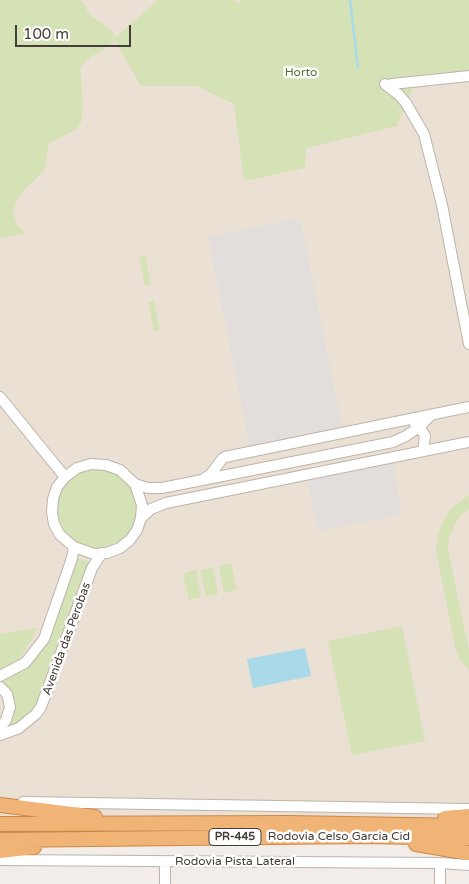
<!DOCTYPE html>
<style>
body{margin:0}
#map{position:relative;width:469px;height:884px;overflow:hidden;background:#f2ede8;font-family:"Varela Round",sans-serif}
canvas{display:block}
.scale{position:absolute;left:15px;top:25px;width:116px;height:22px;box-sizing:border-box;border:2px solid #453d37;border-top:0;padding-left:6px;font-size:15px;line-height:18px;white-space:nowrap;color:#453d37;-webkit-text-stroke:4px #fff;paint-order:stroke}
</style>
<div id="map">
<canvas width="469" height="884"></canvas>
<div class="scale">100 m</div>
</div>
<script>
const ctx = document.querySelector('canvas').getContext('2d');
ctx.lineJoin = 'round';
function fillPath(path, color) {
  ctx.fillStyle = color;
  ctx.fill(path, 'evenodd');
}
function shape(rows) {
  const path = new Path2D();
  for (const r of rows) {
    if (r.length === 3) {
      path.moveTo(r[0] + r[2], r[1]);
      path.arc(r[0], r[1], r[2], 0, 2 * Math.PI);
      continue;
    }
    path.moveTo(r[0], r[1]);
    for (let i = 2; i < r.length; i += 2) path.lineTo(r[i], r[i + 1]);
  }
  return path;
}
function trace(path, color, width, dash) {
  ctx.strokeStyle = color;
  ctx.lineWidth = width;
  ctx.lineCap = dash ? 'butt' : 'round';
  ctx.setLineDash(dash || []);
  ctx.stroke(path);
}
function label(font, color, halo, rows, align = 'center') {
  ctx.font = font + ' "Varela Round",sans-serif';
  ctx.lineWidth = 5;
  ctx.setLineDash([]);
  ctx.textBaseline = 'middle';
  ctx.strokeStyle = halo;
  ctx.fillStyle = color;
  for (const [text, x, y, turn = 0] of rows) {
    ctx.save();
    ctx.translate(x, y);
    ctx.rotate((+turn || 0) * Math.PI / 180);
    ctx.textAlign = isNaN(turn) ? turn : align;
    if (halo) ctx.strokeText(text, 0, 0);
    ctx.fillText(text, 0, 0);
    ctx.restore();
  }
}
fillPath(shape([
 [0,0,469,0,469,823,0,821]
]), '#eae0d3');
fillPath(shape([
 [0,0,80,0,84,4,89,14,113,32,115,38,158,0,234,0,240,4,240,0,469,0,469,70,418,76,397,126,306,148,305,168,244,181,234,104,197,86,141,86,114,39,113,43,92,56,80,67,83,106,81,123,75,130,49,143,44,171,23,191,16,201,13,212,16,223,25,233,0,238],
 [145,256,151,285,145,286,139,257],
 [154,301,160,330,154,331,148,302],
 [97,508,40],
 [469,495,469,509,461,515,454,526,449,538,448,550,469,651,469,671,459,657,455,646,436,551,438,535,443,520,453,507],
 [75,557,90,562,86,569,39,702,31,712,18,723,7,728,13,718,15,703,12,694,0,680,31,662],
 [231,563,237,590,224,593,219,566],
 [213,567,218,594,206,596,200,570],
 [196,570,201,597,189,600,183,573],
 [402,626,425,741,352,755,328,641],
 [37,628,32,639,10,672,0,674,0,634]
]), '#d5e2b5');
fillPath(shape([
 [300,218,342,428,250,446,208,237],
 [392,461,402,514,318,531,307,478]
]), '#e1dedc');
fillPath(shape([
 [305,648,311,676,253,688,247,659]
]), '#aad9e9');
trace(shape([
 [350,0,358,67]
]), '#aad9e9', 2.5);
const minor = shape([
 [385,84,399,95,406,103,424,134,442,205,469,344],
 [392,84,469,76],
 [0,397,65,477],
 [415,424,422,431,425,436,423,451],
 [205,478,211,474,222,459,225,457,469,407],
 [135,484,142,505,141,518,137,530,130,540,120,548,107,553,94,554,74,547,60,535,54,524,52,512,53,499,57,487,65,477,77,468,91,464,106,465,120,470,135,484,148,488,162,488,393,442,406,436,419,427,431,415],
 [141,518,151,509,166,503,469,442],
 [0,676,25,663,44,639,72,558,74,547],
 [0,687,7,694,10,707,6,720,0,728],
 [0,735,19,728,36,714,41,707,92,568,102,553],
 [23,802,469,809],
 [0,860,440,863,469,865],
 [165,862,165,884],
 [440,884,440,863]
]);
const highway = shape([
 [0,805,95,817],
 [445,818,469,816],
 [0,824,288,823,469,826],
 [0,840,366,836,469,838],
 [416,844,469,853],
 [0,851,34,847]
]);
trace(minor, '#bdb4ab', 12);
trace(highway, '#cd8747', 16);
trace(minor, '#fff', 10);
trace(highway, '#efb476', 14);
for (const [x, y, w] of [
 [235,837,52]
]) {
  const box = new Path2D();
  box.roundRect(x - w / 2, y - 8.5, w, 17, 4);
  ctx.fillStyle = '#fff';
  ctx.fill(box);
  trace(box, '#453d37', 1);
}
label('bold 11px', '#453d37', null, [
 ["PR-445",235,837]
]);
label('12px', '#537031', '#fff', [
 ["Horto",301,73]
]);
label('12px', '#453d37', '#fff', [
 ["Avenida das Perobas",67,639,-70],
 ["Rodovia Celso Garcia Cid",339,837],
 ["Rodovia Pista Lateral",235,862]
]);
</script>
